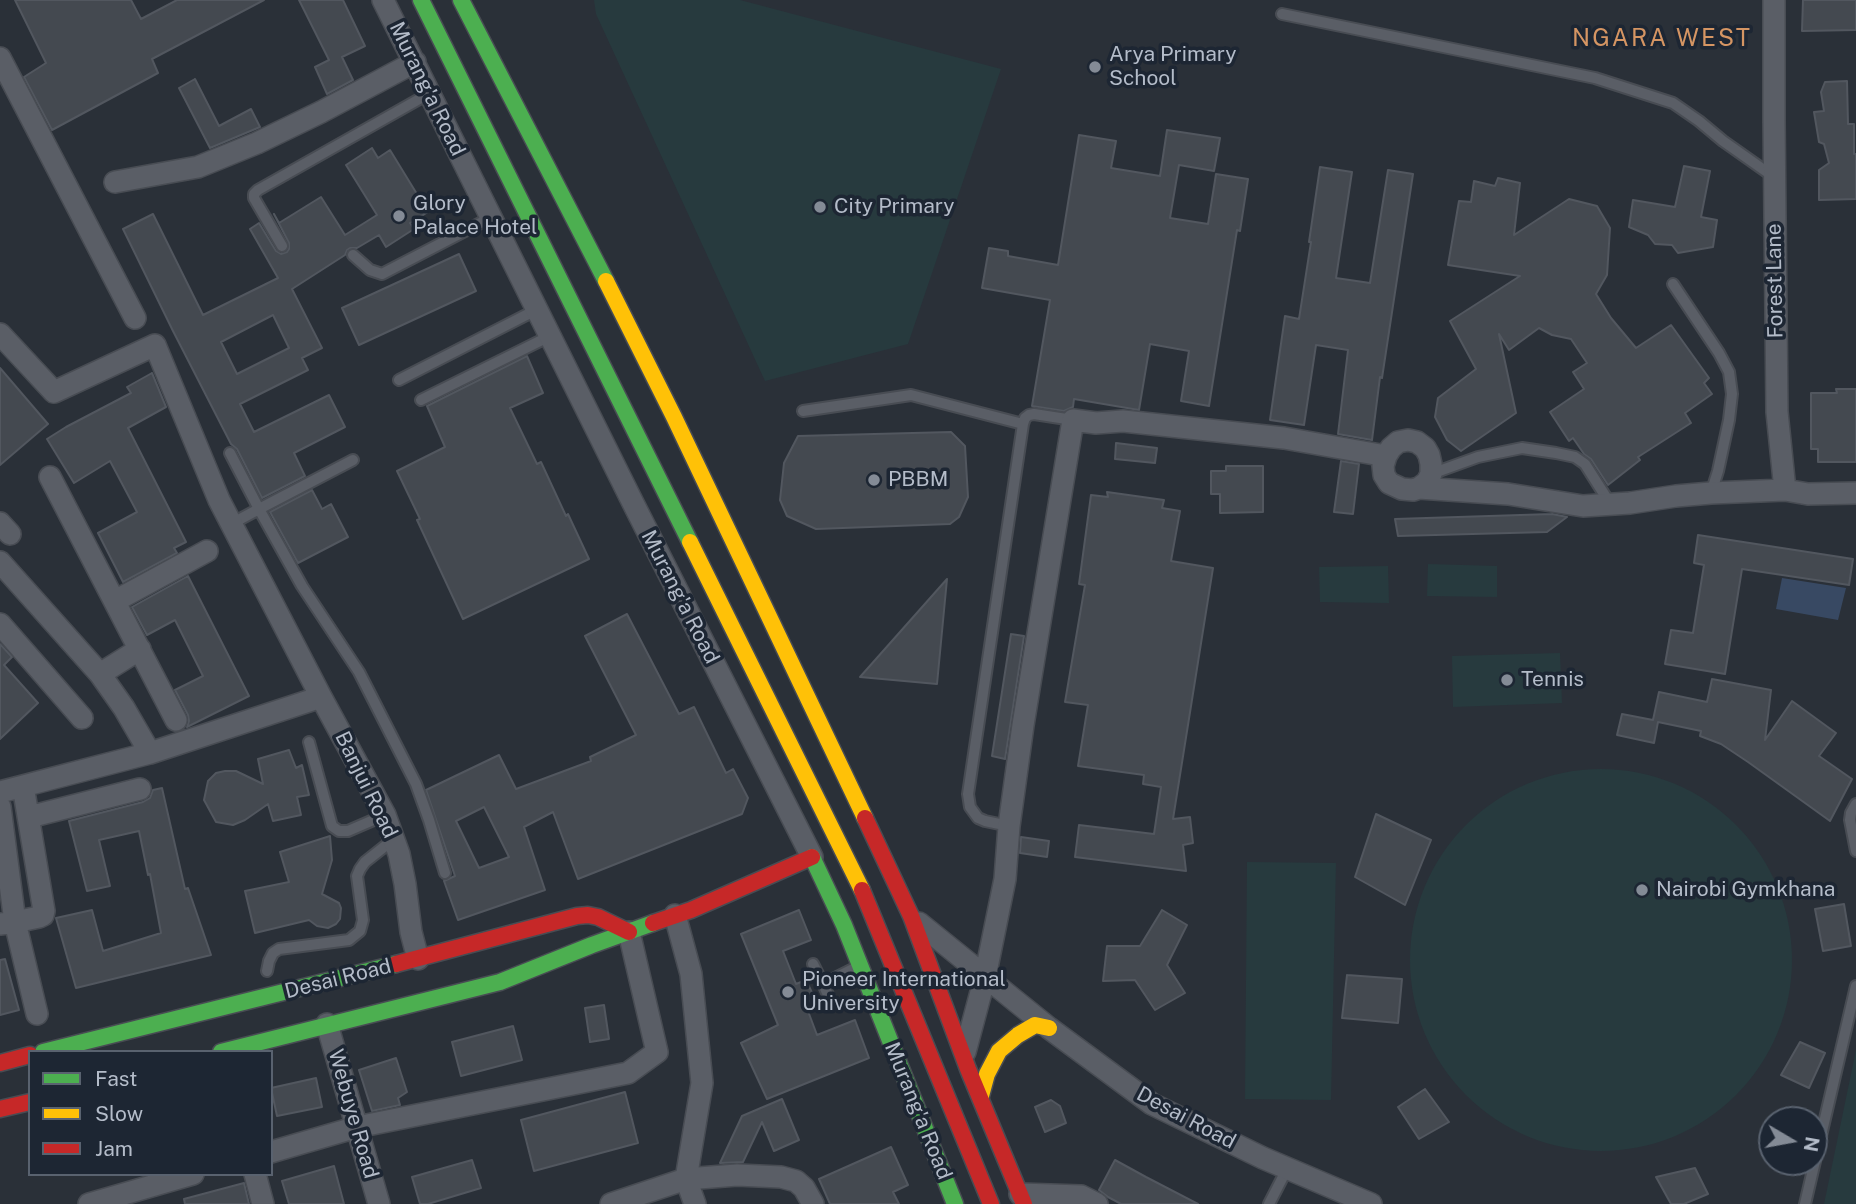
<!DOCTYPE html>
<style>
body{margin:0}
#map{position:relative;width:1856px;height:1204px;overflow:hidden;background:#2a3038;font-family:"Public Sans",sans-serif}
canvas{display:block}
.legend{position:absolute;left:28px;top:1050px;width:245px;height:126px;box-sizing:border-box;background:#1d2633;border:2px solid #59626f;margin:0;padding:9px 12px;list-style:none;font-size:21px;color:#b4bcc9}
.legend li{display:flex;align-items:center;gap:14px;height:35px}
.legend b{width:35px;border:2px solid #59626f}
.north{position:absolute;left:1758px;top:1106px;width:70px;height:70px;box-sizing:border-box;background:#1d2633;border:2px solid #59626f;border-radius:50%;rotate:100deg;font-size:19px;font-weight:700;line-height:28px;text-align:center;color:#b4bcc9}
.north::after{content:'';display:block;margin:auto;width:24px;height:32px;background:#848b96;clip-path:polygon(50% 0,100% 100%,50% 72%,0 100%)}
</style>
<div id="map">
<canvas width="1856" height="1204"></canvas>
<ul class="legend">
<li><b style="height:9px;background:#4caf50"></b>Fast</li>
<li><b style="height:9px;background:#ffc107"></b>Slow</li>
<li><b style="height:9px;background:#c62828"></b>Jam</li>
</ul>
<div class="north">N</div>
</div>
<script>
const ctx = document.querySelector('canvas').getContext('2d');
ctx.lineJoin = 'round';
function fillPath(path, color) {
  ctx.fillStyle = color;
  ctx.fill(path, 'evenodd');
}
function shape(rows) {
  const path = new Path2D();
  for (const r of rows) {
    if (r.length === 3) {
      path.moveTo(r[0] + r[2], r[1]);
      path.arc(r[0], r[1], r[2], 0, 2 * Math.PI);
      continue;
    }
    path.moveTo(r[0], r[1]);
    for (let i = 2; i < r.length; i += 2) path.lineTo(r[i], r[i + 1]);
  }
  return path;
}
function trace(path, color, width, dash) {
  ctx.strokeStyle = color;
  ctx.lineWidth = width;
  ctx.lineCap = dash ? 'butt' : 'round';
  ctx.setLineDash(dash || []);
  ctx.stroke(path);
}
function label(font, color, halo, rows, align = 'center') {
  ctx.font = font + ' "Public Sans",sans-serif';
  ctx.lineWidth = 7;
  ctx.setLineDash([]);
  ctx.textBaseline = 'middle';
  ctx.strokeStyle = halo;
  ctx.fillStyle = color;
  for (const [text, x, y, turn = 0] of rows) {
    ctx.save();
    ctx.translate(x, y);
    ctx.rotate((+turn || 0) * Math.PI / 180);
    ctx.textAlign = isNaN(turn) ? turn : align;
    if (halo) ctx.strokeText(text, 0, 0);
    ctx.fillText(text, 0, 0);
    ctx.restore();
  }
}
fillPath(shape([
 [594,0,740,0,1001,69,908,344,765,381,596,14],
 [1428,564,1497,566,1497,597,1427,596],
 [1388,566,1389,603,1320,602,1319,567],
 [1560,653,1562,703,1453,707,1452,656],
 [1601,960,191],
 [1247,862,1336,863,1331,1100,1245,1099],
 [1856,1050,1856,1204,1824,1204]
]), '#273a3e');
fillPath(shape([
 [1782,578,1846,588,1838,620,1776,609]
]), '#384963');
const building = shape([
 [15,0,131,0,141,19,177,0,264,0,152,59,158,73,52,130,24,77,46,63,15,0],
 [299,0,343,0,365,46,342,57,353,80,327,94,315,67,329,60,299,0],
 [1803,0,1856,0,1856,30,1802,31,1803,0],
 [195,79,219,126,251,109,260,127,210,148,179,88,195,79],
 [1847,81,1848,124,1854,124,1854,154,1856,154,1856,199,1819,200,1819,170,1829,163,1824,144,1819,142,1814,112,1824,111,1821,92,1825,82,1847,81],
 [1167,130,1220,138,1214,171,1179,165,1170,218,1208,224,1216,174,1248,179,1240,231,1237,230,1209,406,1181,401,1189,351,1150,344,1139,410,1074,399,1073,407,1064,411,1032,406,1050,300,982,288,989,248,1008,251,1008,256,1058,265,1079,135,1116,141,1111,168,1160,176,1167,130],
 [372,148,378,158,390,150,428,212,410,223,414,229,386,247,379,235,357,248,350,248,347,250,345,255,292,289,322,348,302,358,308,370,240,404,254,432,329,395,345,427,294,453,305,476,262,498,237,449,231,444,173,331,123,229,153,214,203,315,278,278,250,229,259,223,276,251,281,254,287,252,289,249,289,243,274,214,279,223,321,197,345,235,377,215,346,165,372,148],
 [273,315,289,348,237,374,221,342,273,315],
 [1684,166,1710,171,1701,217,1717,220,1713,247,1678,253,1672,245,1655,244,1648,235,1629,227,1633,200,1675,207,1684,166],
 [1320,167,1352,172,1336,278,1370,283,1388,170,1413,174,1382,378,1380,377,1372,440,1338,434,1348,350,1316,345,1304,425,1270,420,1285,316,1299,319,1311,242,1309,242,1320,167],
 [1498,178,1520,183,1514,235,1569,199,1597,206,1610,228,1607,275,1596,294,1611,318,1636,348,1671,325,1709,378,1704,383,1712,394,1685,413,1691,423,1638,457,1640,460,1608,485,1591,459,1584,454,1573,438,1569,441,1550,412,1584,389,1573,372,1587,363,1571,339,1552,335,1539,328,1509,350,1499,334,1516,413,1461,451,1447,440,1435,417,1438,398,1476,369,1450,321,1520,276,1448,265,1459,201,1471,202,1474,181,1495,186,1498,178],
 [459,254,476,291,359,345,342,308,459,254],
 [527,356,543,393,510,408,537,464,541,462,566,516,568,514,589,559,463,619,417,520,420,519,397,471,445,447,427,406,527,356],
 [0,368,48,424,0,465,0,368],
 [152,373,166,407,128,428,186,542,174,548,177,553,123,582,98,533,137,512,110,461,74,483,47,439,66,427,131,393,127,387,152,373],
 [1836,389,1856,389,1856,462,1818,462,1818,449,1811,449,1811,393,1837,393,1836,389],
 [951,432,965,446,968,497,959,517,950,524,816,529,787,516,780,500,784,463,798,436,951,432],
 [1116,443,1157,448,1155,463,1115,459,1116,443],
 [1341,461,1359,464,1353,514,1334,512,1341,461],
 [1226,466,1263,466,1263,512,1220,513,1220,494,1211,494,1211,471,1226,471,1226,466],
 [312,490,322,509,331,504,348,537,298,563,270,512,312,490],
 [1107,492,1164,500,1162,508,1180,511,1171,561,1213,568,1173,819,1190,817,1193,843,1183,845,1186,871,1075,857,1079,825,1154,834,1161,787,1143,784,1144,775,1078,766,1088,705,1065,702,1085,585,1079,584,1091,495,1108,497,1107,492],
 [1552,514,1567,517,1547,532,1398,536,1395,519,1552,514],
 [1698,535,1853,559,1849,585,1742,569,1725,674,1665,664,1671,630,1693,633,1704,565,1694,563,1698,535],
 [188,576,249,696,187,727,189,721,188,715,175,690,203,676,175,620,147,635,132,607,188,576],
 [947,579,937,684,860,677,947,579],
 [627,614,679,714,694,707,726,773,733,769,748,798,742,814,578,879,553,812,524,827,545,890,458,920,444,881,455,876,426,790,499,755,516,789,591,761,590,757,636,735,585,636,627,614],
 [484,807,509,857,479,868,456,821,484,807],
 [1011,634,1024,636,1005,759,992,756,1011,634],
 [0,644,12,657,4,665,38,703,0,739,0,644],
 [1712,679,1771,690,1765,740,1792,701,1836,733,1819,756,1852,779,1830,821,1748,762,1721,744,1700,736,1701,731,1658,722,1654,743,1617,735,1622,714,1653,720,1659,692,1707,702,1712,679],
 [289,750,296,768,302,765,309,795,297,797,301,815,273,821,268,804,245,820,233,825,216,822,204,800,208,781,216,773,225,771,236,771,263,784,258,759,289,750],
 [162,788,185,889,188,888,211,955,76,988,56,918,92,910,103,951,161,933,150,874,148,875,139,831,99,840,110,886,87,891,69,821,143,802,150,798,153,790,162,788],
 [1376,814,1431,840,1405,905,1355,877,1376,814],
 [330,836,332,860,322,894,339,903,341,908,340,919,336,924,328,928,317,926,309,920,255,933,245,891,289,882,280,852,330,836],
 [1021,837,1049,841,1047,857,1020,853,1021,837],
 [1844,904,1851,946,1823,951,1815,909,1844,904],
 [799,910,811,940,783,951,796,984,806,980,815,999,805,1003,817,1035,855,1020,869,1058,767,1099,741,1043,778,1025,741,934,799,910],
 [1162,910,1187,925,1167,965,1185,993,1155,1010,1135,980,1103,981,1107,946,1140,946,1162,910],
 [5,959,19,1010,0,1015,0,960,5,959],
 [1347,975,1402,979,1398,1023,1342,1018,1347,975],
 [604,1005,609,1039,590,1042,585,1008,604,1005],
 [513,1026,522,1060,461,1076,452,1042,513,1026],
 [1800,1042,1825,1053,1809,1088,1781,1075,1800,1042],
 [396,1058,407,1092,398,1098,400,1105,372,1111,359,1070,396,1058],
 [316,1078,322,1107,277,1116,271,1088,316,1078],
 [1425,1089,1449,1122,1419,1139,1398,1107,1425,1089],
 [625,1092,638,1143,534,1171,521,1120,625,1092],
 [782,1099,799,1140,774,1151,762,1122,743,1162,720,1163,742,1116,782,1099],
 [1051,1100,1060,1106,1066,1123,1045,1132,1035,1107,1051,1100],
 [891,1147,908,1185,893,1192,899,1204,830,1204,819,1179,891,1147],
 [472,1160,481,1188,428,1204,420,1204,412,1177,472,1160],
 [1115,1160,1146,1177,1198,1204,1121,1204,1108,1197,1099,1190,1115,1160],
 [334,1166,344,1204,289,1204,282,1181,334,1166],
 [1695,1168,1708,1194,1684,1204,1671,1204,1656,1177,1695,1168],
 [244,1183,249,1204,185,1204,184,1199,244,1183]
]);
fillPath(building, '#444950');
trace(building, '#52575f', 2);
const lane = shape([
 [1282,14,1595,78,1673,103,1699,121,1723,141,1774,177],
 [282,246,254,198,254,194,258,190,430,93],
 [353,255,370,270,382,274,490,218],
 [1673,284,1719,353,1729,372,1732,394,1729,420,1718,471,1711,493],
 [399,380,536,310],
 [421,400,550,336],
 [803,411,911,395,1023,424],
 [230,453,259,509,353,460],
 [1431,474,1478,457,1522,448,1556,453,1575,457,1585,464,1611,505],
 [231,524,259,509,302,586,359,672,416,784,429,820,445,873],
 [309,742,332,826,339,831,348,831,385,815],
 [1856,804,1851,813,1850,820,1856,851],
 [1009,826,985,821,978,818,970,807,968,794,1023,424,1025,418,1029,415,1034,414,1073,420],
 [813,964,823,984,857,967],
 [267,971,269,961,273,953,279,949,349,940,360,931,363,920,357,876,360,869,365,862,394,839],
 [823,984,831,1001],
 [1269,1204,1287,1169],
 [1805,1204,1856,986]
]);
const street = shape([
 [383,0,634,505,812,857],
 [1774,0,1774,120,1777,412,1785,490],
 [0,58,135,318],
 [115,182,198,167,257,143,321,112,415,62],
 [0,334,54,392,155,345,219,500,321,697,385,815,399,854,405,884,411,932,418,959],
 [50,477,176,720],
 [1419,488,1427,482,1431,474,1431,464,1429,455,1425,448,1417,442,1408,440,1398,442,1391,448,1386,456,1383,466,1384,475,1389,483,1402,489,1413,490,1419,488,1508,494,1583,506,1630,503,1676,496,1711,493,1785,490,1808,494,1856,493],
 [0,523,10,534],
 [0,562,100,674,124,708,150,753],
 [115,601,207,551],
 [0,624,82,718],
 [100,674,140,649],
 [23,786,44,911,43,915,39,917,15,922,37,1014],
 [0,792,150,753,321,697],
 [0,807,15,922,0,924],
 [29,817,140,789],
 [675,915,691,974,702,1083,686,1179,695,1204],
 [919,923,1049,1028,1152,1104,1263,1158,1371,1204],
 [327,1024,379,1204],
 [965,1052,985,977,1005,879,1009,826,1023,725,1073,420,1096,423,1123,421,1284,438,1386,456],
 [271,1152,357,1127,628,1073,657,1052,629,932],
 [255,1174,263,1204],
 [1020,1194,1081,1196,1097,1204],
 [89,1204,193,1174],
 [611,1204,686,1179,737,1175,781,1177,796,1181,804,1188,813,1204]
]);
const fast = shape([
 [421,0,690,542],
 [461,0,606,281],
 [812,857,844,925,955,1204],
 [43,1052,396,964],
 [221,1052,500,982,592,945,653,923]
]);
const slow = shape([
 [606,281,674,417,865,818],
 [690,542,862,890],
 [981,1096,987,1074,999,1051,1018,1035,1035,1025,1049,1028]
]);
const jam = shape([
 [865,818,911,916,968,1069,1024,1204],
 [862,890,991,1204],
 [653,923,691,910,812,857],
 [396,964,577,916,588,915,598,917,629,932],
 [0,1063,30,1055],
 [0,1109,30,1102]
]);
trace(lane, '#484c53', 14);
trace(street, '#484c53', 24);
trace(fast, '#484c53', 19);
trace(slow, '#484c53', 19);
trace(jam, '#484c53', 19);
trace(lane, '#5a5e66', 10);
trace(street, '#5a5e66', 21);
trace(fast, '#4caf50', 16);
trace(slow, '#ffc107', 16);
trace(jam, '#c62828', 16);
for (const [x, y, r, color] of [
 [1095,67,7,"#848b96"],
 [820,207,7,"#848b96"],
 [399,216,7,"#848b96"],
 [874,480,7,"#848b96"],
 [1507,680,7,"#848b96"],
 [1642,890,7,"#848b96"],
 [788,992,7,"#848b96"]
]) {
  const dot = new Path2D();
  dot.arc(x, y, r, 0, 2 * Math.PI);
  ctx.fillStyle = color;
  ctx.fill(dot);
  trace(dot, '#1d2633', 2.5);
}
label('21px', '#b4bcc9', '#1d2633', [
 ["Arya Primary",1109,55],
 ["School",1109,79],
 ["Glory",413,204],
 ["Palace Hotel",413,228],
 ["City Primary",834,207],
 ["PBBM",888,480],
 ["Tennis",1521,680],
 ["Nairobi Gymkhana",1656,890],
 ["Pioneer International",802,980],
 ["University",802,1004]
], 'left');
label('21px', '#b4bcc9', '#1d2633', [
 ["Murang'a Road",427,89,64],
 ["Forest Lane",1775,281,-91],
 ["Murang'a Road",680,597,63],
 ["Banjui Road",366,785,64],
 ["Desai Road",338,979,-14],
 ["Murang'a Road",918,1111,68],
 ["Webuye Road",353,1114,74],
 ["Desai Road",1186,1118,28]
]);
ctx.letterSpacing = '2px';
label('24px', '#d59563', '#1d2633', [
 ["NGARA WEST",1662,39]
]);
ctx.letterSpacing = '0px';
</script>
